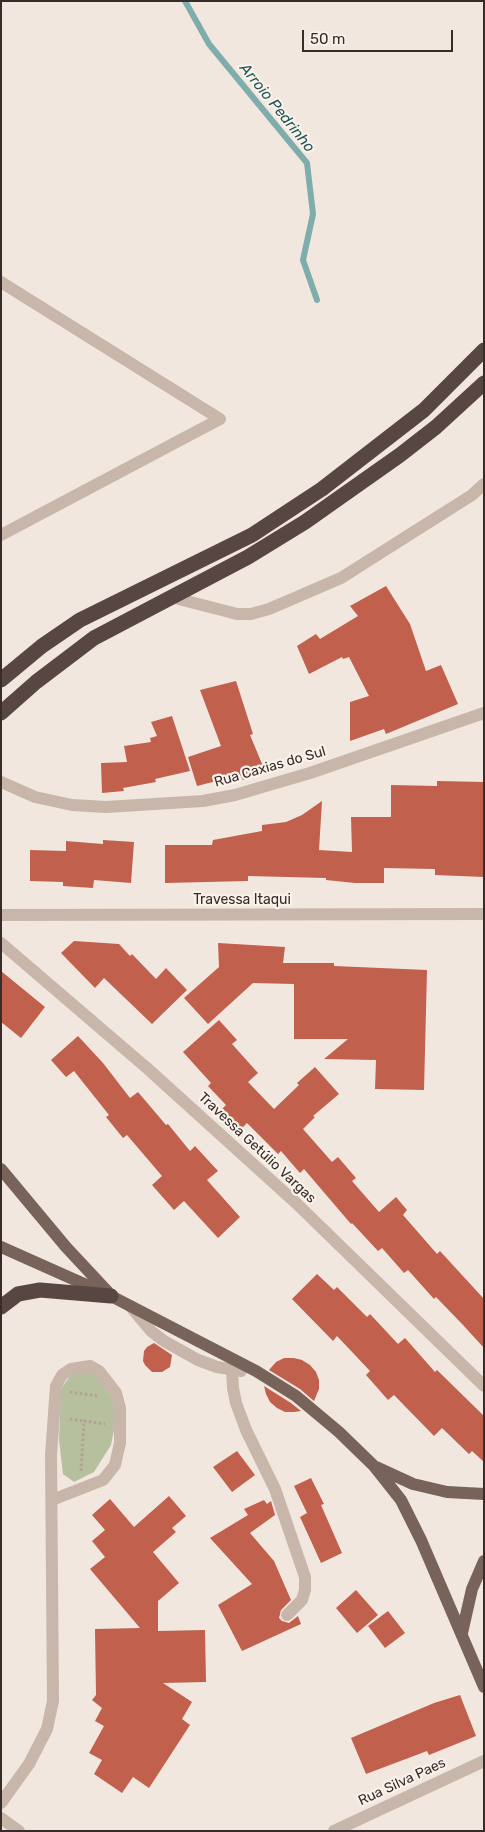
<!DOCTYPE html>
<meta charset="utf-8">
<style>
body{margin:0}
#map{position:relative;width:485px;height:1832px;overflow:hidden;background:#f1e7de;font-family:Rubik,sans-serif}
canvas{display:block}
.frame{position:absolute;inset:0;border:2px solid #372c29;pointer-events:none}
.scale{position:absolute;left:302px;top:30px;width:151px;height:22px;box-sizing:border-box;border:2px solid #372c29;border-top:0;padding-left:6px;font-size:15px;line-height:18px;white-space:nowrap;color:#372c29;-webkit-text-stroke:4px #f9f1ea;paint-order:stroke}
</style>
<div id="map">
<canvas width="485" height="1832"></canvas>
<div class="frame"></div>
<div class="scale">50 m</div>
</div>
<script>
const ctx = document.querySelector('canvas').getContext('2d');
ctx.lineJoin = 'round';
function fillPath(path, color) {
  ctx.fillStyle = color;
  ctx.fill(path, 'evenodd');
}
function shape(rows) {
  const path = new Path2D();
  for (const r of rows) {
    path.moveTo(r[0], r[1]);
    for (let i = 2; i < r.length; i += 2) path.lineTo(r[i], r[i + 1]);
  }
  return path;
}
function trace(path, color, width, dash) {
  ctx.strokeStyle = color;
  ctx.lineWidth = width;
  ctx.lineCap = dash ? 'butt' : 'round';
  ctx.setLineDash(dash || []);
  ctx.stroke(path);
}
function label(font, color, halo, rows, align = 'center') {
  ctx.font = font + ' Rubik,sans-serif';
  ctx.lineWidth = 4.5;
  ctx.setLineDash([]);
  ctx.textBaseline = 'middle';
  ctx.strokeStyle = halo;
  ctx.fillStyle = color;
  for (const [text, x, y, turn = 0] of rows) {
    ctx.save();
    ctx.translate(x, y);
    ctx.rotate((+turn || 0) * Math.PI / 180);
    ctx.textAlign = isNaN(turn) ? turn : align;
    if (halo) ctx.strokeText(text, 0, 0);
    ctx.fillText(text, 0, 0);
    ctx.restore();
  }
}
fillPath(shape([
 [91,1369,115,1402,115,1425,111,1445,94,1472,74,1482,63,1474,59,1440,61,1389,72,1373]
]), '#b7c09e');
trace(shape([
 [185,1,209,44,307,163,313,214,303,260,317,300]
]), '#7eadac', 6);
fillPath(shape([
 [386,586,410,624,426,671,441,665,458,704,386,734,384,729,350,741,350,702,369,696,349,657,343,659,342,657,309,674,297,646,316,634,320,639,358,616,350,606],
 [236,681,253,734,250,735,265,771,243,780,240,775,197,786,188,757,221,746,200,690],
 [172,716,190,771,155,779,156,782,123,788,124,791,102,793,101,763,127,762,124,746,151,742,150,738,157,736,151,722],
 [437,781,484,782,484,877,435,875,435,869,384,868,384,883,355,883,326,880,326,878,248,876,248,881,165,883,165,845,212,845,213,840,262,831,262,825,286,822,302,815,322,801,319,850,352,852,351,817,391,817,391,785,437,786],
 [103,840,134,842,131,883,94,880,93,888,63,886,63,882,30,881,30,850,66,851,66,841,103,844],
 [74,941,119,944,130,956,132,954,156,979,166,968,187,990,152,1024,104,978,95,988,61,953],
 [218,943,285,947,283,963,334,963,334,966,427,970,424,1090,375,1089,376,1060,324,1059,348,1039,294,1039,294,984,253,983,208,1024,184,998,219,967],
 [1,971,45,1007,21,1038,1,1022],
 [219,1020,237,1040,232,1044,258,1073,248,1082,274,1109,299,1085,297,1083,315,1067,339,1094,313,1116,315,1117,303,1129,332,1162,338,1157,356,1178,352,1181,379,1212,396,1197,407,1210,403,1215,437,1254,440,1251,484,1299,484,1348,463,1325,436,1297,434,1299,408,1270,404,1273,382,1248,378,1251,352,1223,351,1224,304,1169,300,1173,281,1151,278,1154,247,1123,241,1129,222,1109,226,1105,208,1086,211,1083,183,1052],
 [78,1036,103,1063,130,1098,138,1092,166,1125,168,1124,190,1151,195,1146,218,1171,207,1180,240,1217,218,1238,184,1201,174,1210,152,1185,162,1176,127,1135,123,1138,106,1117,109,1115,74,1071,66,1077,51,1060],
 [317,1274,334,1290,337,1287,367,1317,370,1314,398,1344,405,1338,435,1372,437,1370,484,1416,484,1462,472,1451,469,1454,442,1428,434,1436,394,1395,388,1400,366,1375,370,1371,337,1336,333,1341,292,1299],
 [154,1343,172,1355,170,1367,162,1372,152,1372,145,1365,143,1361,144,1351,147,1347],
 [284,1358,294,1358,302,1360,310,1365,316,1372,319,1380,319,1389,314,1401,300,1389,269,1370,276,1362],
 [264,1386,291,1403,301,1411,294,1412,285,1412,277,1408,270,1402,266,1394],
 [237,1451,255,1475,232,1492,213,1467],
 [311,1478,324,1504,321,1505,342,1553,321,1563,300,1517,307,1513,294,1486],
 [169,1496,186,1516,172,1528,176,1532,153,1552,179,1583,158,1601,158,1631,205,1630,206,1682,163,1683,192,1702,182,1719,190,1725,149,1788,133,1777,122,1793,94,1774,102,1760,89,1753,104,1726,95,1721,102,1708,92,1700,96,1695,95,1629,140,1628,90,1569,105,1557,92,1541,105,1530,92,1515,110,1499,134,1527],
 [264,1500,267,1504,271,1501,275,1515,250,1533,274,1561,291,1600,281,1610,279,1618,282,1621,289,1623,298,1616,301,1624,242,1651,218,1605,252,1584,210,1538,248,1515,244,1509],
 [356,1590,378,1615,357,1633,336,1608],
 [388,1611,405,1633,385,1648,368,1626],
 [460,1695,476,1736,429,1755,427,1751,366,1774,351,1738,434,1703]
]), '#c0604d');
trace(shape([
 [70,1392,99,1396],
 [70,1419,84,1421],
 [81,1471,84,1421,105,1424]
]), '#b5a094', 3, [2.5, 2.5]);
trace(shape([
 [1,282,220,419,1,535],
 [171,597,237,614,251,614,269,609,341,578,472,495,484,484],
 [1,782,35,797,72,805,106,807,203,801,235,795,310,773,484,713],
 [1,915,484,914],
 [1,943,148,1069,296,1203,484,1386],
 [130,1306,151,1331,164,1341,198,1360,217,1367,241,1371],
 [232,1371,233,1388,236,1403,246,1430,275,1489,305,1577,305,1590,302,1600,287,1615],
 [1,1803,29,1764,47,1729,53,1701,51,1455,56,1386,62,1375,71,1369,90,1366,99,1371,116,1393,120,1408,120,1443,115,1465,103,1480,52,1500],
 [1,1818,19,1831],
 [334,1831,484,1761]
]), '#c9b6aa', 12);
trace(shape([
 [1,1169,66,1247,108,1292],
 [1,1247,111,1296,256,1371,296,1396,339,1432,374,1466,401,1500,421,1540,484,1687],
 [376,1467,413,1484,447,1492,484,1494],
 [462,1633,472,1589,484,1561]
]), '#78635b', 12);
trace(shape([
 [1,680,42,646,80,620,252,535,322,489,424,410,484,350],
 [1,713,36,682,94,638,248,557,305,522,400,455,436,427,484,383],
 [1,1307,18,1294,40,1290,111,1296]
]), '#574641', 15);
label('14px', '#372c29', '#f9f1ea', [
 ["Rua Caxias do Sul",270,767,-16],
 ["Travessa Itaqui",242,900],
 ["Travessa Getúlio Vargas",257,1148,43],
 ["Rua Silva Paes",402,1782,-25]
]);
label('italic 15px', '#205756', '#f9f1ea', [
 ["Arroio Pedrinho",277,108,51]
]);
</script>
